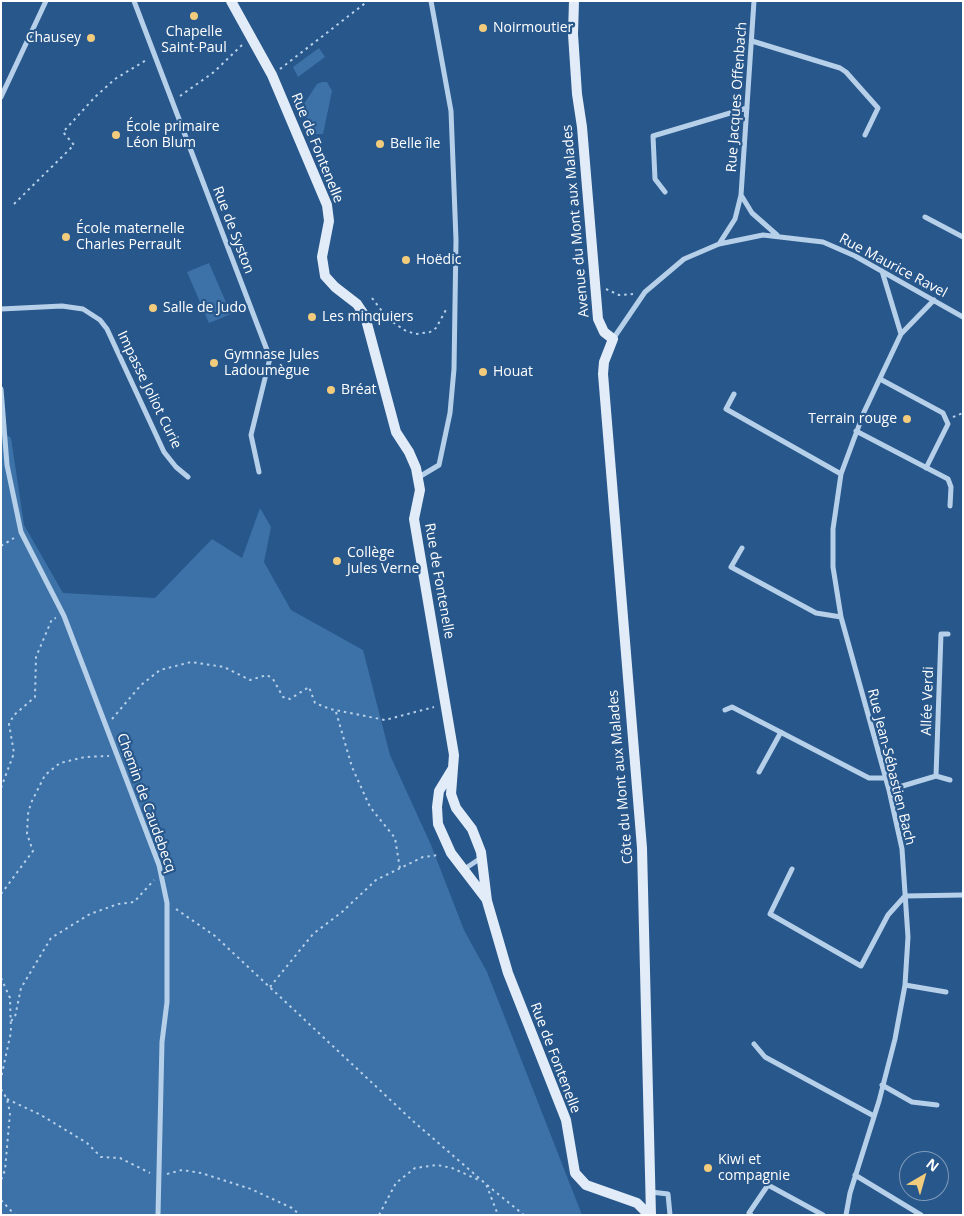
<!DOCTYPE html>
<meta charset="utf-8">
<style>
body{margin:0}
#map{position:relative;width:964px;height:1216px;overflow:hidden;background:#28578b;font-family:"Open Sans",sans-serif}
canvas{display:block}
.frame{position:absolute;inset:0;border:2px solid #fff;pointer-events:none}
.north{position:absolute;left:899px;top:1151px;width:50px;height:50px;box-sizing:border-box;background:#28578b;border:1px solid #7e9ab9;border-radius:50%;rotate:38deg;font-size:14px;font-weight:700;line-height:20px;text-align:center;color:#fff}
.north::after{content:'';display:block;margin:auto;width:18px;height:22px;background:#f2cb7d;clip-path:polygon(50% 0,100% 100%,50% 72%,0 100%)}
</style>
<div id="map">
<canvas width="964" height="1216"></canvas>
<div class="frame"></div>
<div class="north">N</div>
</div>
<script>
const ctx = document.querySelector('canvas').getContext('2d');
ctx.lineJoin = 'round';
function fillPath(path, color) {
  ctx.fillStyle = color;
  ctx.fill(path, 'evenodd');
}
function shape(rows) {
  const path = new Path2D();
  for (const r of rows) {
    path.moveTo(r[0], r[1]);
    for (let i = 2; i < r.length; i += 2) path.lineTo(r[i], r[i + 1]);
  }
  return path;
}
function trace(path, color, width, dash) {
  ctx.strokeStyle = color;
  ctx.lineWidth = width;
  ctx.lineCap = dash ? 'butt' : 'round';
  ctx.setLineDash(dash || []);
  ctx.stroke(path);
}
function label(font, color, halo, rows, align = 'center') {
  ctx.font = font + ' "Open Sans",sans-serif';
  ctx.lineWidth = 4.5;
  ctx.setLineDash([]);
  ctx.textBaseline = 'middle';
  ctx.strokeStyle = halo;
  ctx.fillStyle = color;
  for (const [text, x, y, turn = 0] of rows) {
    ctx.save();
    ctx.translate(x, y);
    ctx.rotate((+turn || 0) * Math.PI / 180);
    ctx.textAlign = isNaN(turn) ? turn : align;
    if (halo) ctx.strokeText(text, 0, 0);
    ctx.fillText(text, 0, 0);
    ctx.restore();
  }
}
fillPath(shape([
 [319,48,325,57,298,77,293,67],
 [322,82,327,82,332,91,323,134,314,134,302,107,317,84],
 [209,263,231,314,209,323,187,272],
 [1,431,11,438,24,525,63,593,155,598,212,539,242,558,260,508,271,527,264,562,291,610,363,650,390,755,431,845,464,930,487,972,582,1215,1,1215]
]), '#3c72a8');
trace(shape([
 [280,69,368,1],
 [180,96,214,72,242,45],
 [14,204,74,145,63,132,95,97,115,79,148,59],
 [606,289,619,295,633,294],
 [372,298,388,319,406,331,416,334,430,332,436,328,447,308],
 [953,417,963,413],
 [1,546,14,538],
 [336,712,352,767,370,807,395,838,400,869],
 [112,719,141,685,160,670,191,662,224,667,250,680,267,675,273,679,283,697,290,699,309,687,315,703,330,709,385,720,434,707],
 [1,788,14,753,9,724,14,715,35,697,36,657,52,619,56,618],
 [1,894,33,851,27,834,28,814,31,803,45,775,60,763,85,757,109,756],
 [176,909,215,936,414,1122,486,1184,498,1215],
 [1,978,10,998,11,1032,1,1078],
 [270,987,313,934,342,912,376,880,423,857,439,855],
 [11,1021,15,1017,21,988,51,938,90,914,118,904,134,902,154,880],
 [1,1089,7,1099,10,1113,5,1170,1,1180],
 [7,1099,41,1115,87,1143,101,1157,120,1158,150,1173],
 [167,1174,182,1170,201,1173,251,1189,292,1208,300,1215],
 [487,1185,524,1215],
 [1,1200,15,1215],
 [379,1215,396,1183,415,1168,437,1165,452,1168,481,1181]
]), '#b7d0ea', 2, [2.5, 4]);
trace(shape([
 [134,1,270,358,251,435,259,472],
 [752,41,840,68,846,72,878,108,865,135],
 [1,97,46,1],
 [665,192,655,179,653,136,747,108],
 [741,195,752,213,777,235],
 [925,217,963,237],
 [719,244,735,219,741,195,754,1],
 [882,271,901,334],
 [1,309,62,306,83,309,100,320,107,329,164,452,176,467,188,477],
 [613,339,645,292,684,259,719,244,763,235,823,242,855,256,963,317],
 [880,379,943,413,948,424,926,468],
 [1,389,7,465,21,532,64,616,159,865,167,903,167,1002,162,1042,158,1215],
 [734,394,726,409,841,474],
 [856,431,948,479,951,487,950,506],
 [419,477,439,465,450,413,454,369,456,240,451,111,431,1],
 [742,548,731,567,816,613,841,617],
 [725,710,732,707,869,778,884,778],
 [759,772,781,732],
 [936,776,950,780],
 [889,790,936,776,941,634,948,634],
 [792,869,770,914,861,966,888,915,905,896,963,895],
 [463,870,481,858],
 [905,985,946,992],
 [754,1044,765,1057,874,1116],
 [882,1085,912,1102,937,1105],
 [855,1175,921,1215],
 [651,1192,668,1194,670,1215],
 [751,1215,749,1213,768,1185,823,1215],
 [846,1215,850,1193,879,1101,895,1039,905,985,908,937,902,849,889,790,841,617,833,567,833,529,841,474,864,412,901,334,934,300]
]), '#b7d0ea', 5);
trace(shape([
 [231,1,272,75,327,205,329,221,322,257,325,276,335,287,357,304,365,316,396,432,409,452,416,468,420,490,414,519,454,755,451,794,456,808,472,829,481,852,487,901,508,973,566,1120,575,1173,586,1185,637,1203,649,1215],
 [574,1,573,34,577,94,582,127,598,319,604,332,613,339,604,362,603,374,642,848,651,1215],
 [453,768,439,791,437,807,438,824,451,853,487,900]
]), '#e1ecf8', 10);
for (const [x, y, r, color] of [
 [194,16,5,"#f2cb7d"],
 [483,28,5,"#f2cb7d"],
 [91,38,5,"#f2cb7d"],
 [116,135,5,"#f2cb7d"],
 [380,144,5,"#f2cb7d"],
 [66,237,5,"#f2cb7d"],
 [406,260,5,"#f2cb7d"],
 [153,308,5,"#f2cb7d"],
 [312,317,5,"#f2cb7d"],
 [214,363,5,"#f2cb7d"],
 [483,372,5,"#f2cb7d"],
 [331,390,5,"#f2cb7d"],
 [907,419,5,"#f2cb7d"],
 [337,561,5,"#f2cb7d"],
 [708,1168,5,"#f2cb7d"]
]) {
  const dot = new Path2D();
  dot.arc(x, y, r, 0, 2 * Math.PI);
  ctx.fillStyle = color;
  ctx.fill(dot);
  trace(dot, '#28578b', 2);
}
label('14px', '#fff', '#28578b', [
 ["Noirmoutier",493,28],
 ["Chapelle",194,32,"center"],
 ["Saint-Paul",194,48,"center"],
 ["Chausey",81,38,"right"],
 ["École primaire",126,127],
 ["Léon Blum",126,143],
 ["Belle île",390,144],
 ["École maternelle",76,229],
 ["Charles Perrault",76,245],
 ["Hoëdic",416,260],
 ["Salle de Judo",163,308],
 ["Les minquiers",322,317],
 ["Gymnase Jules",224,355],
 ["Ladoumègue",224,371],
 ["Houat",493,372],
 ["Bréat",341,390],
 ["Terrain rouge",897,419,"right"],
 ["Collège",347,553],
 ["Jules Verne",347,569],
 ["Kiwi et",718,1160],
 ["compagnie",718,1176]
], 'left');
label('14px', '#fff', '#28578b', [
 ["Rue Jacques Offenbach",737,97,-86],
 ["Rue de Fontenelle",317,148,68],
 ["Avenue du Mont aux Malades",576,221,-95],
 ["Rue de Syston",233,230,69],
 ["Rue Maurice Ravel",893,266,28],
 ["Impasse Joliot Curie",149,390,64],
 ["Rue de Fontenelle",439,581,80],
 ["Allée Verdi",928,701,-88],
 ["Rue Jean-Sébastien Bach",891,767,76],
 ["Côte du Mont aux Malades",621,777,-95],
 ["Chemin de Caudebecq",146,803,70],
 ["Rue de Fontenelle",555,1058,69]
]);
</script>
